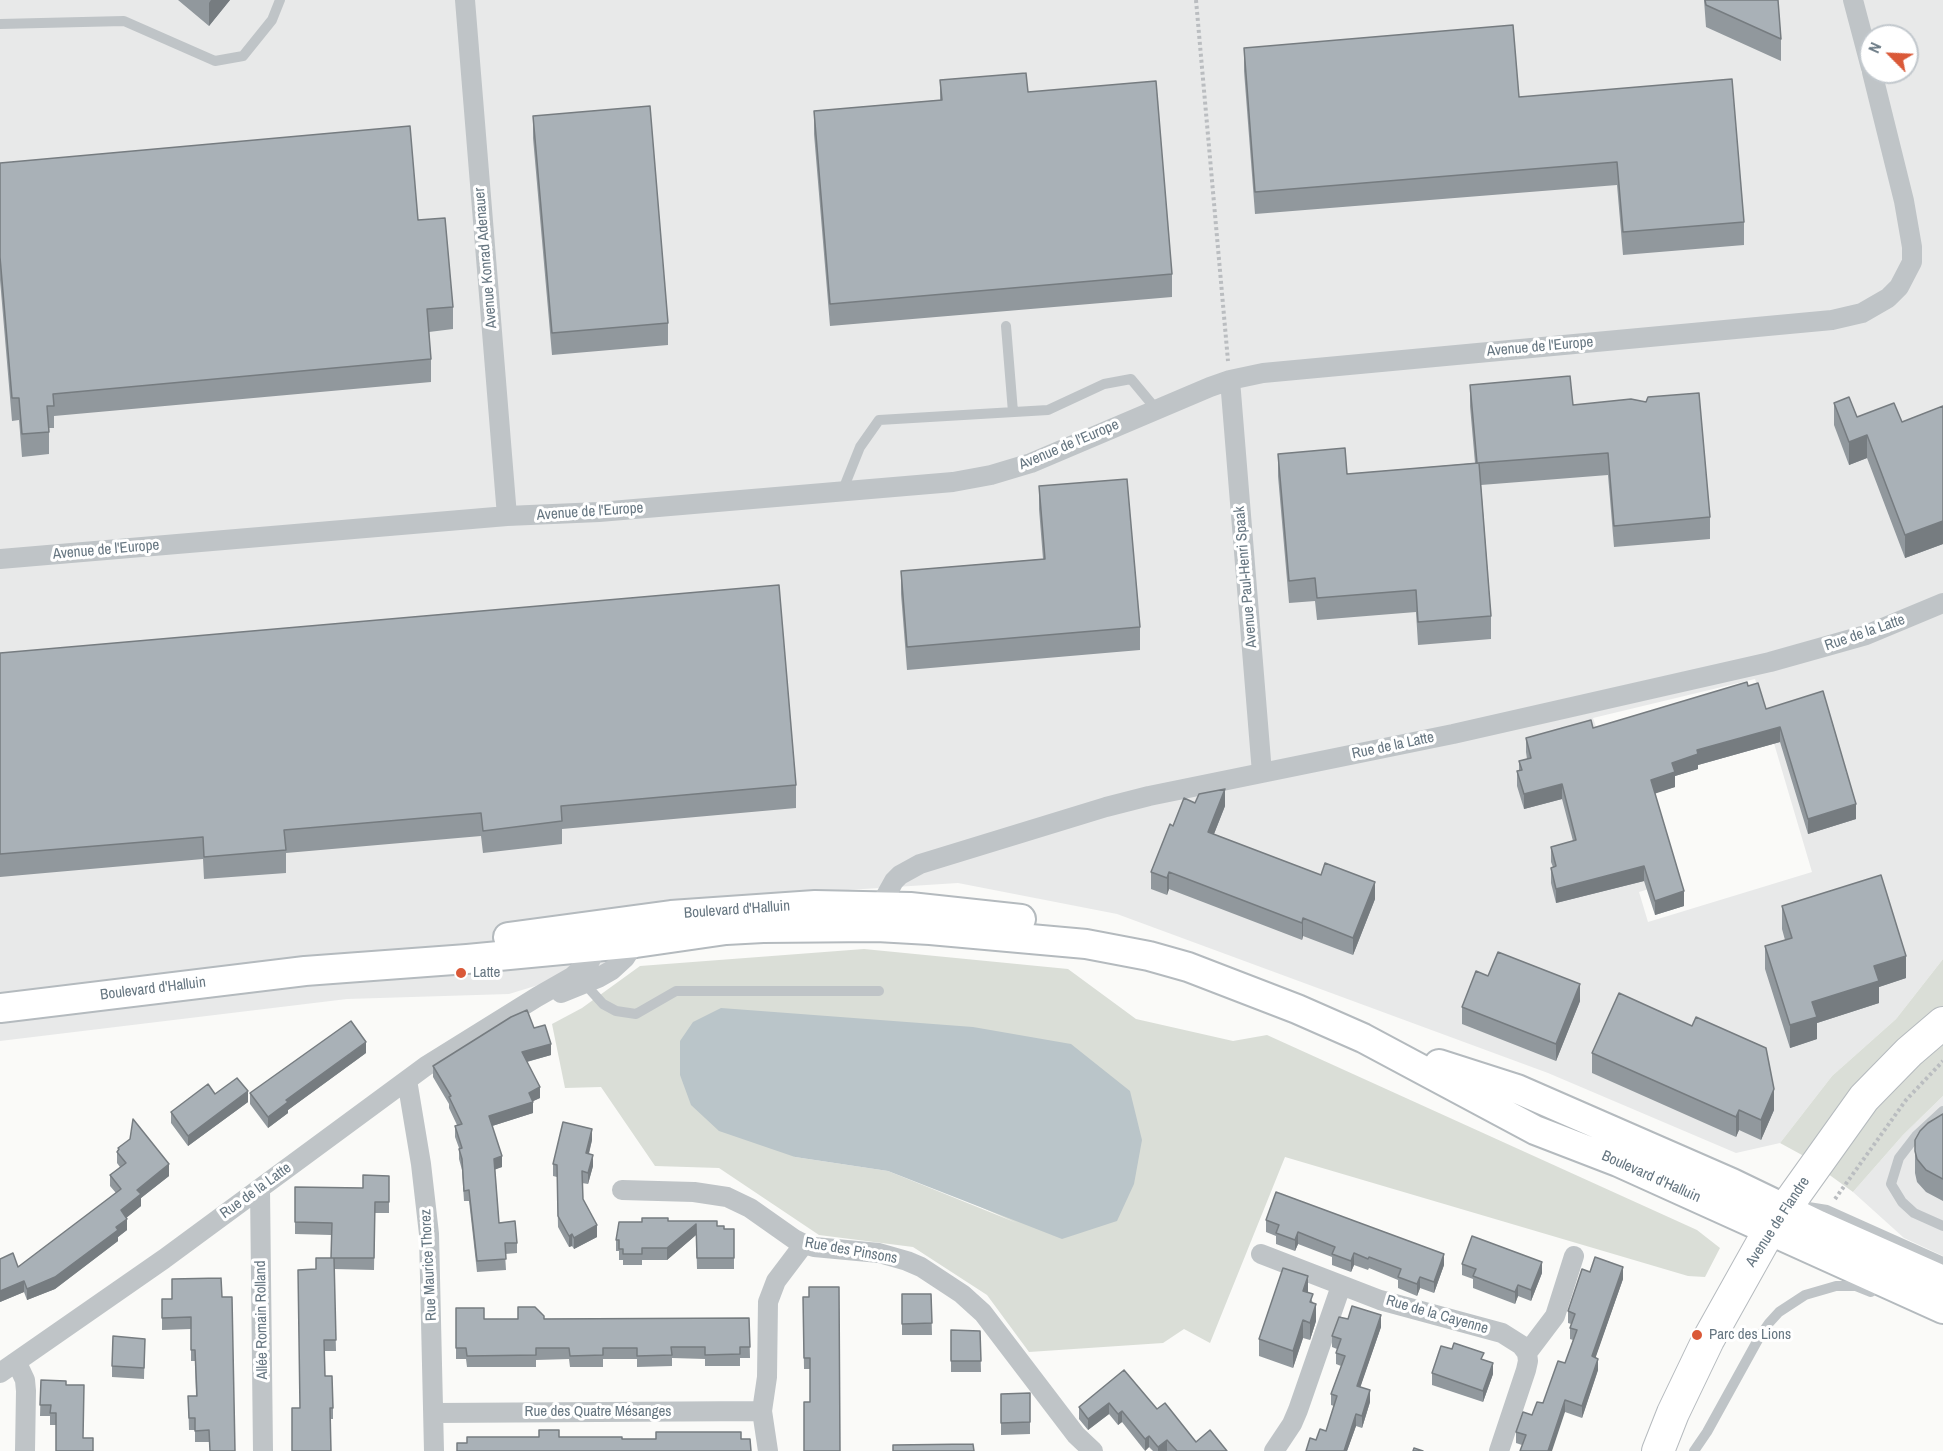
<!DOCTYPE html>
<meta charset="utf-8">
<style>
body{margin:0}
#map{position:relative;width:1943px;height:1451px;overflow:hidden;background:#fafaf8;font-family:"Archivo Narrow",sans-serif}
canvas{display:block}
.north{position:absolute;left:1859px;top:24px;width:60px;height:60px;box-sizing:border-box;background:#fff;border:2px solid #c2c8cd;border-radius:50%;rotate:294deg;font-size:16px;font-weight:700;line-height:24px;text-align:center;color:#667681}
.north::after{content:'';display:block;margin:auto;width:21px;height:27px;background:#da5938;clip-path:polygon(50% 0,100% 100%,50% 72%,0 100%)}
</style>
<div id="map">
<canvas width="1943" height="1451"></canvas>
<div class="north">N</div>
</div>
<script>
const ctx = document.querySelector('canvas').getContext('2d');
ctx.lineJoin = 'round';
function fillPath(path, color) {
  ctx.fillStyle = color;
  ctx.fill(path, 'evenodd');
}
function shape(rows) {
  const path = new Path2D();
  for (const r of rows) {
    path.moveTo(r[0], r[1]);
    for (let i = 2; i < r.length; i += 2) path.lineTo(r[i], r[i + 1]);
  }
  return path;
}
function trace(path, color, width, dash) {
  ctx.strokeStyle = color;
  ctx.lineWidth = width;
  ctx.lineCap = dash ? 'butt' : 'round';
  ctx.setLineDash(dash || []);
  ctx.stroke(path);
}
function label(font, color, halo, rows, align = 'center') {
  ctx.font = font + ' "Archivo Narrow",sans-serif';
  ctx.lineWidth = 6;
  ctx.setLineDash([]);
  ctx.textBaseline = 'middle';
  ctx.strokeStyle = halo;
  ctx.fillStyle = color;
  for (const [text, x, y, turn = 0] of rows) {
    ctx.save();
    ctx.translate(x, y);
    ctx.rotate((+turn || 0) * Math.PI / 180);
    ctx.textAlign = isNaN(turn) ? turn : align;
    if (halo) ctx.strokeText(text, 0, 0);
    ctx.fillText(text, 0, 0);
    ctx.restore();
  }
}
fillPath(shape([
 [0,0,1943,0,1943,959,1896,1019,1832,1076,1780,1143,1736,1153,1548,1073,1117,914,958,883,848,890,509,994,347,999,0,1041],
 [1871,36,1907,36,1907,72,1871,72],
 [1755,679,1812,872,1648,922,1639,892,1652,888,1593,718],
 [1943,1096,1943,1256,1904,1238,1853,1192,1903,1135]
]), '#e8e9e9');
fillPath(shape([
 [864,949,1068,969,1136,1019,1233,1041,1267,1035,1697,1230,1720,1248,1705,1277,1688,1276,1285,1157,1210,1343,1184,1329,1163,1343,1029,1352,987,1295,913,1247,819,1235,719,1168,655,1166,601,1087,565,1088,552,1024,582,1008,640,966],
 [680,1075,1017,1223,888,1171,795,1157],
 [1943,959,1943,1096,1903,1135,1853,1192,1802,1155,1780,1143,1832,1076,1896,1019]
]), '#daded7');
fillPath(shape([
 [721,1008,973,1027,1071,1044,1130,1091,1142,1140,1134,1184,1117,1221,1062,1239,888,1171,795,1157,719,1131,691,1105,680,1075,680,1041,693,1022]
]), '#bac5c9');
const secondary = shape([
 [508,937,671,915,815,905,910,907,1021,919],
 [0,1008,305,971,467,959,636,943,726,930,763,928,877,927,930,930,1086,944,1149,956,1188,967,1297,1009,1363,1038,1535,1130,1618,1162,1943,1309],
 [1439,1064,1517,1089,1732,1183,1819,1225,1943,1280]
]);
const primary = shape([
 [1658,1451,1673,1413,1708,1340,1769,1231,1864,1098,1909,1052,1943,1023]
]);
trace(secondary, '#b4babe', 32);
trace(primary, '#b5babe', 34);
trace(shape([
 [1196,0,1228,361],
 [1835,1199,1906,1100,1943,1061]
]), '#babdc0', 4, [3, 3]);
trace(shape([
 [0,24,124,21,215,61,243,56,272,20,280,0],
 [1006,326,1013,412],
 [842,492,860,447,879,420,1048,410,1104,384,1131,379,1156,409],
 [585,984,603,1004,616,1011,636,1014,676,991,879,991],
 [1943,1111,1916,1136,1899,1158,1891,1184,1902,1202,1914,1213,1943,1226],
 [1802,1206,1827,1210,1943,1262],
 [1694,1451,1707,1432,1760,1336,1769,1323,1779,1312,1805,1295,1836,1286,1856,1286,1871,1292]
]), '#bfc4c7', 10);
trace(shape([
 [465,0,507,516],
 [1853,0,1871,68],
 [1230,380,1262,773],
 [0,559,507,516,599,512,953,482,991,475,1031,463,1210,387,1230,380,1263,373,1832,320,1862,313,1888,298,1899,287,1912,262,1912,247,1904,201,1872,72],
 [879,916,884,899,894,881,900,875,920,864,1106,807,1149,796,1453,734,1770,662,1866,635,1943,603],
 [561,993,598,978,612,970,625,958,639,936],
 [407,1080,421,1164,429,1234,434,1451],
 [260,1189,263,1451],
 [622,1190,694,1192,727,1197,750,1208,794,1239,804,1244,814,1247,879,1253,907,1261,921,1267,962,1294,983,1313,1076,1435,1093,1451],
 [1261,1254,1380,1300,1502,1333,1521,1345,1527,1353],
 [17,1363,25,1380,26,1391,25,1451],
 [0,1373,164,1259,426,1066,537,997,572,977,590,961,601,938],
 [434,1413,762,1411],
 [768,1451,762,1411,767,1377,768,1302,776,1281,804,1244],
 [1274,1451,1292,1424,1298,1410,1341,1286],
 [1499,1451,1526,1370,1528,1361,1527,1353,1555,1316,1574,1256]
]), '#bfc4c7', 20);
trace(secondary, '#fff', 28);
trace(primary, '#fff', 32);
fillPath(shape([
 [178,0,230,0,209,26],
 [1704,0,1778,0,1781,39,1781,61,1706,27],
 [1244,48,1519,97,1744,222,1744,245,1623,255,1617,185,1255,214,1244,71],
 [940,80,1028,92,1172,274,1172,297,830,326,814,134,814,111,940,100],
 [533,116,668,323,668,345,552,355,533,138],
 [0,163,418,220,453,307,453,329,429,332,431,359,431,382,54,416,54,428,49,428,49,454,22,457,19,420,12,421,0,280],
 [1470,385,1573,405,1710,517,1710,539,1614,547,1608,475,1481,485,1491,616,1491,639,1418,645,1416,612,1317,620,1315,601,1289,603,1278,476,1278,454,1347,474,1475,463,1470,406],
 [1834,403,1857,417,1902,422,1943,406,1943,544,1905,558,1867,458,1849,465,1834,425],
 [1039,486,1140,627,1140,650,907,670,901,594,901,571,1043,559,1039,509],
 [0,653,796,785,796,808,562,829,562,844,483,853,481,836,286,853,286,873,204,879,203,859,0,877],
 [1748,686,1766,709,1856,819,1808,834,1780,742,1698,765,1698,769,1675,776,1675,787,1655,793,1684,906,1655,915,1644,881,1556,903,1551,883,1551,868,1553,867,1551,862,1551,847,1573,841,1562,799,1524,809,1517,786,1517,771,1519,771,1519,761,1527,759,1526,752,1526,738,1593,728],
 [1195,803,1225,806,1214,834,1375,899,1353,955,1303,936,1302,940,1169,889,1167,895,1151,889,1151,872,1173,826],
 [1782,906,1906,978,1879,987,1879,1003,1817,1023,1817,1039,1790,1048,1765,969,1765,946,1785,940,1782,929],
 [1488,976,1580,1001,1556,1061,1462,1024,1462,1007],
 [1692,1026,1774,1110,1761,1140,1739,1130,1736,1137,1592,1073,1592,1053],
 [534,1028,551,1055,527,1062,540,1098,533,1101,533,1113,492,1126,502,1167,495,1169,499,1223,517,1243,517,1253,505,1254,506,1270,477,1272,469,1201,464,1201,462,1170,459,1159,459,1148,455,1137,455,1126,457,1125,449,1108,449,1104,433,1077,433,1066],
 [366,1053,288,1110,288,1113,268,1128,250,1104,250,1093],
 [215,1094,248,1102,188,1146,171,1123,171,1112],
 [1943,1114,1943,1201,1926,1192,1917,1182,1915,1173,1915,1151],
 [592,1140,589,1154,593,1166,588,1184,582,1183,583,1199,597,1237,574,1249,572,1246,569,1247,558,1227,557,1177,553,1176,553,1164],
 [118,1148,169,1176,141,1198,141,1206,126,1218,127,1230,118,1237,118,1241,55,1289,27,1300,24,1292,0,1302,0,1259,18,1267,116,1193,110,1186,110,1175,120,1167,117,1163,117,1152,118,1150],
 [389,1176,389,1213,375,1213,374,1270,334,1269,336,1351,325,1351,325,1376,333,1408,333,1419,330,1419,300,1408,316,1269,331,1258,331,1235,295,1234,295,1187,363,1188],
 [1266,1220,1444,1265,1434,1293,1420,1288,1417,1296,1398,1288,1398,1280,1369,1268,1368,1270,1354,1265,1351,1272,1332,1265,1332,1257,1298,1244,1295,1251,1276,1244,1276,1236,1266,1232],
 [717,1226,724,1229,734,1229,734,1269,697,1269,696,1235,667,1260,642,1260,642,1265,623,1265,623,1260,619,1260,619,1251,616,1251,616,1240],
 [1462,1264,1542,1273,1531,1301,1518,1296,1515,1304,1473,1288,1473,1279,1462,1275],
 [1590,1272,1623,1279,1595,1358,1598,1370,1582,1418,1565,1412,1522,1445,1516,1443,1516,1432,1543,1403,1565,1363,1573,1340,1570,1339,1570,1328,1571,1324,1568,1323,1568,1311],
 [221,1278,209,1442,195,1442,195,1430,189,1430,188,1396,196,1396,195,1361,191,1361,191,1329,162,1330,162,1299,172,1299],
 [809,1287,839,1287,840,1451,804,1451,804,1402,810,1402,810,1369,804,1369,803,1297,809,1297],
 [1308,1292,1313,1303,1316,1321,1310,1340,1303,1338,1293,1368,1259,1356,1259,1339],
 [902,1294,931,1294,932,1335,902,1335],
 [456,1308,484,1319,749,1318,750,1358,740,1358,740,1366,705,1366,705,1359,672,1358,672,1366,637,1367,637,1359,603,1359,603,1367,570,1367,569,1359,536,1360,536,1367,467,1367,466,1359,456,1359],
 [1348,1319,1381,1327,1360,1387,1370,1402,1362,1428,1356,1426,1347,1451,1306,1451,1316,1440,1326,1431,1334,1406,1331,1405,1331,1394,1341,1366,1336,1364,1336,1353,1337,1349,1332,1347,1332,1336],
 [951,1330,980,1331,981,1372,951,1372],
 [145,1339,144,1379,112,1377,112,1366],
 [1484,1360,1493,1374,1483,1402,1432,1385,1432,1373],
 [1124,1370,1157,1409,1196,1442,1227,1451,1153,1451,1149,1447,1145,1451,1122,1422,1118,1425,1109,1414,1088,1430,1079,1419,1079,1407],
 [41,1380,66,1381,56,1425,50,1425,50,1416,40,1416],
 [1030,1393,1030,1434,1001,1435,1001,1394]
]), '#91989d');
fillPath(shape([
 [211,0,230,0,209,26,209,3],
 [1867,435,1867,458,1849,465,1849,442],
 [1943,521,1943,544,1905,558,1905,535],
 [1780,727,1780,742,1698,765,1698,769,1675,776,1675,787,1651,795,1651,780,1672,763,1697,750],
 [1562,784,1562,799,1524,809,1524,794],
 [1225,789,1225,806,1208,849,1208,832],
 [1856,804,1856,819,1808,834,1808,819],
 [1644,866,1644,881,1556,903,1556,889],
 [1169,872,1169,889,1167,895,1167,878],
 [1375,882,1375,899,1353,955,1353,938],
 [1684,891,1684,906,1655,915,1655,901],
 [1303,918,1303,936,1302,940,1302,923],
 [1906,956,1906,978,1879,987,1879,1003,1817,1023,1817,1039,1790,1048,1790,1025,1812,1002,1874,966],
 [1580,984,1580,1001,1556,1061,1556,1044],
 [366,1042,366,1053,288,1110,288,1113,268,1128,268,1117,286,1100],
 [551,1044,551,1055,522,1063,522,1052],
 [540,1087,540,1098,529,1103,529,1093],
 [1774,1089,1774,1110,1761,1140,1761,1120],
 [248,1091,248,1102,188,1146,188,1136],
 [533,1102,533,1113,489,1127,489,1116],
 [1739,1110,1739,1130,1736,1137,1736,1117],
 [592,1129,592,1140,586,1164,586,1153],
 [593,1155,593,1166,588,1184,588,1173],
 [502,1156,502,1167,494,1170,494,1159],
 [169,1164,169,1176,141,1198,141,1206,121,1222,121,1210,137,1190],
 [127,1219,127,1230,118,1237,118,1241,55,1289,27,1300,27,1289],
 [696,1224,696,1235,667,1260,667,1248],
 [597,1225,597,1237,574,1249,574,1238],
 [1298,1232,1298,1244,1295,1251,1295,1240],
 [572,1234,572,1246,569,1247,569,1236],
 [1354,1253,1354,1265,1351,1272,1351,1261],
 [1444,1254,1444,1265,1434,1293,1434,1282],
 [1542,1262,1542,1273,1531,1301,1531,1290],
 [1623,1267,1623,1279,1592,1368,1592,1356],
 [1308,1276,1308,1294,1303,1291],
 [1420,1277,1420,1288,1417,1296,1417,1284],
 [24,1281,24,1292,0,1302,0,1291],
 [1518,1285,1518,1296,1515,1304,1515,1292],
 [1316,1304,1316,1321,1310,1340,1310,1323],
 [1381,1315,1381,1327,1357,1397,1357,1386],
 [1303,1320,1303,1338,1293,1368,1293,1351],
 [1598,1359,1598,1370,1582,1418,1582,1406],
 [1493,1363,1493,1374,1483,1402,1483,1391],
 [1370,1390,1370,1402,1362,1428,1362,1416],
 [1565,1400,1565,1412,1552,1451,1548,1451],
 [1109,1403,1109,1414,1088,1430,1088,1419],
 [1122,1411,1122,1422,1118,1425,1118,1414],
 [1356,1414,1356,1426,1347,1451,1344,1451],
 [1149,1436,1149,1447,1145,1451,1145,1439],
 [1167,1440,1167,1451,1158,1451,1158,1447]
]), '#767c80');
const building = shape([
 [1705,0,1778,0,1781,39,1706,5,1705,0],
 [1513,25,1519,97,1732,79,1744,222,1623,232,1617,162,1255,192,1244,48,1513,25],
 [1026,73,1028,92,1156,81,1172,274,830,304,814,111,942,100,940,80,1026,73],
 [650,106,668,323,552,333,533,116,650,106],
 [410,126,418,220,445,218,453,307,427,309,431,359,53,394,54,406,47,406,49,432,22,434,19,398,12,398,0,257,0,163,410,126],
 [1570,376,1573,405,1631,399,1646,402,1648,397,1699,393,1710,517,1614,526,1608,453,1477,463,1470,385,1570,376],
 [1849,397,1857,417,1894,403,1902,422,1943,406,1943,521,1905,535,1867,435,1849,442,1834,403,1849,397],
 [1345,448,1347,474,1479,463,1491,616,1418,622,1416,590,1317,598,1315,578,1289,581,1278,454,1345,448],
 [1127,479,1140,627,907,647,901,571,1045,559,1039,486,1127,479],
 [779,585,796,785,561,806,562,821,483,831,481,813,284,830,286,850,204,857,203,837,0,854,0,653,779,585],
 [1747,682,1748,686,1758,683,1766,709,1823,691,1856,804,1808,819,1780,727,1697,750,1698,754,1672,763,1675,772,1651,780,1684,891,1655,901,1644,866,1556,889,1551,868,1556,866,1551,847,1576,840,1562,784,1524,794,1517,771,1522,770,1519,761,1531,758,1526,738,1591,720,1593,728,1747,682],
 [1225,789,1208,832,1321,875,1325,863,1375,882,1353,938,1303,918,1302,923,1169,872,1167,878,1151,872,1170,824,1173,826,1184,798,1195,803,1199,794,1225,789],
 [1881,875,1906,956,1874,966,1879,981,1812,1002,1817,1017,1790,1025,1765,946,1792,938,1782,906,1881,875],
 [1498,952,1580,984,1556,1044,1462,1007,1476,971,1488,976,1498,952],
 [1619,993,1692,1026,1696,1017,1766,1048,1774,1089,1761,1120,1739,1110,1736,1117,1592,1053,1619,993],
 [527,1010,534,1028,545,1025,551,1044,522,1052,540,1087,529,1093,533,1102,489,1116,502,1156,494,1159,499,1223,515,1221,517,1243,505,1243,506,1259,477,1261,469,1190,464,1191,462,1159,459,1149,462,1148,455,1126,462,1124,449,1097,451,1096,433,1066,511,1017,527,1010],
 [351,1021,366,1042,286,1100,288,1102,268,1117,250,1093,351,1021],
 [237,1078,248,1091,188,1136,171,1112,208,1084,215,1094,237,1078],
 [1943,1114,1943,1179,1926,1170,1917,1159,1915,1151,1915,1140,1920,1131,1928,1123,1943,1114],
 [133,1119,169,1164,137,1190,141,1194,121,1210,127,1219,116,1227,118,1230,55,1277,27,1289,24,1281,0,1291,0,1259,13,1253,18,1267,121,1189,110,1175,126,1163,117,1152,119,1149,118,1148,130,1139,133,1119],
 [563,1122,592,1129,586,1153,593,1155,588,1173,582,1171,583,1199,597,1225,574,1238,572,1234,569,1236,558,1216,557,1165,553,1164,563,1122],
 [363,1175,389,1176,389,1202,375,1202,374,1258,331,1258,332,1223,295,1222,295,1187,363,1188,363,1175],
 [1276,1192,1444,1254,1434,1282,1420,1277,1417,1284,1398,1277,1401,1269,1369,1257,1368,1259,1354,1253,1351,1261,1332,1254,1335,1247,1298,1232,1295,1240,1276,1233,1279,1225,1266,1220,1276,1192],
 [642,1218,668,1218,668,1221,717,1221,717,1226,724,1226,724,1229,734,1229,734,1258,697,1258,696,1224,667,1248,642,1248,642,1254,623,1254,623,1249,619,1249,619,1240,616,1240,619,1222,642,1222,642,1218],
 [1472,1236,1542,1262,1531,1290,1518,1285,1515,1292,1473,1276,1476,1269,1462,1264,1472,1236],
 [1595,1257,1623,1267,1592,1356,1598,1359,1582,1406,1565,1400,1548,1451,1520,1451,1526,1435,1516,1432,1523,1412,1532,1415,1537,1402,1543,1403,1558,1361,1565,1363,1577,1330,1570,1328,1575,1314,1568,1311,1582,1269,1590,1272,1595,1257],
 [316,1258,334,1258,336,1340,324,1340,325,1376,332,1376,333,1408,330,1408,331,1451,292,1451,292,1408,300,1408,298,1270,316,1269,316,1258],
 [1283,1268,1308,1276,1303,1291,1313,1294,1310,1302,1316,1304,1310,1323,1303,1320,1293,1351,1259,1339,1283,1268],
 [221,1278,222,1297,232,1297,235,1451,210,1451,209,1430,195,1431,195,1418,189,1418,188,1396,197,1396,195,1350,191,1350,191,1317,162,1318,162,1299,172,1299,172,1279,221,1278],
 [809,1287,839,1287,840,1451,804,1451,804,1402,810,1402,810,1358,804,1358,803,1297,809,1297,809,1287],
 [902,1294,931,1294,932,1323,902,1324,902,1294],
 [1352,1306,1381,1315,1357,1386,1370,1390,1362,1416,1356,1414,1344,1451,1306,1451,1310,1438,1316,1440,1320,1429,1326,1431,1337,1396,1331,1394,1345,1356,1336,1353,1341,1339,1332,1336,1339,1317,1348,1319,1352,1306],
 [518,1307,535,1307,544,1316,544,1319,749,1318,750,1347,740,1347,740,1354,705,1355,705,1347,671,1347,672,1355,637,1356,637,1348,603,1348,603,1355,570,1356,569,1348,536,1348,536,1355,467,1356,466,1348,456,1348,456,1308,484,1308,484,1319,518,1319,518,1307],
 [951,1330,980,1331,981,1361,951,1361,951,1330],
 [113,1336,145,1339,144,1368,112,1366,113,1336],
 [1454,1343,1484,1353,1481,1359,1493,1363,1483,1391,1432,1373,1441,1346,1452,1349,1454,1343],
 [1124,1370,1157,1409,1165,1403,1196,1442,1210,1430,1227,1451,1177,1451,1167,1440,1158,1447,1149,1436,1145,1439,1122,1411,1118,1414,1109,1403,1088,1419,1079,1407,1124,1370],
 [41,1380,66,1381,66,1385,84,1385,83,1438,93,1438,93,1451,56,1451,56,1413,50,1413,51,1405,40,1405,41,1380],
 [1030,1393,1030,1422,1001,1423,1001,1394,1030,1393],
 [539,1430,559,1430,559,1437,622,1437,622,1439,656,1439,656,1432,741,1432,741,1439,750,1439,751,1451,457,1451,457,1443,467,1443,467,1437,539,1437,539,1430],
 [973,1444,974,1451,893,1451,893,1445,973,1444],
 [1414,1448,1423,1451,1413,1451,1414,1448]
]);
fillPath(building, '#a9b1b7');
trace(building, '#767c80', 1.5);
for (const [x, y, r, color] of [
 [461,973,6,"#da5938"],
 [1697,1335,6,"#da5938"]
]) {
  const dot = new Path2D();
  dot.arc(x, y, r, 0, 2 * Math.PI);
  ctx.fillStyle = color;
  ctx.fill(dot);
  trace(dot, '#fff', 2);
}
label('15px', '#667681', '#fff', [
 ["Avenue Konrad Adenauer",486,258,-95],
 ["Avenue de l'Europe",1540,347,-5],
 ["Avenue de l'Europe",1069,445,-23],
 ["Avenue de l'Europe",590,512,-4],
 ["Avenue de l'Europe",106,550,-5],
 ["Avenue Paul-Henri Spaak",1246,577,-95],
 ["Rue de la Latte",1865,633,-19],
 ["Rue de la Latte",1393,746,-12],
 ["Boulevard d'Halluin",737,910,-4],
 ["Boulevard d'Halluin",153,989,-7],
 ["Boulevard d'Halluin",1651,1177,24],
 ["Rue de la Latte",256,1191,-36],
 ["Avenue de Flandre",1778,1222,-57],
 ["Rue des Pinsons",851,1251,10],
 ["Rue Maurice Thorez",429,1265,-93],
 ["Rue de la Cayenne",1437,1315,16],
 ["Allée Romain Rolland",262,1320,-91],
 ["Rue des Quatre Mésanges",598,1412]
]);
label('15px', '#667681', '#fff', [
 ["Latte",473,973],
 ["Parc des Lions",1709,1335]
], 'left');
</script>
